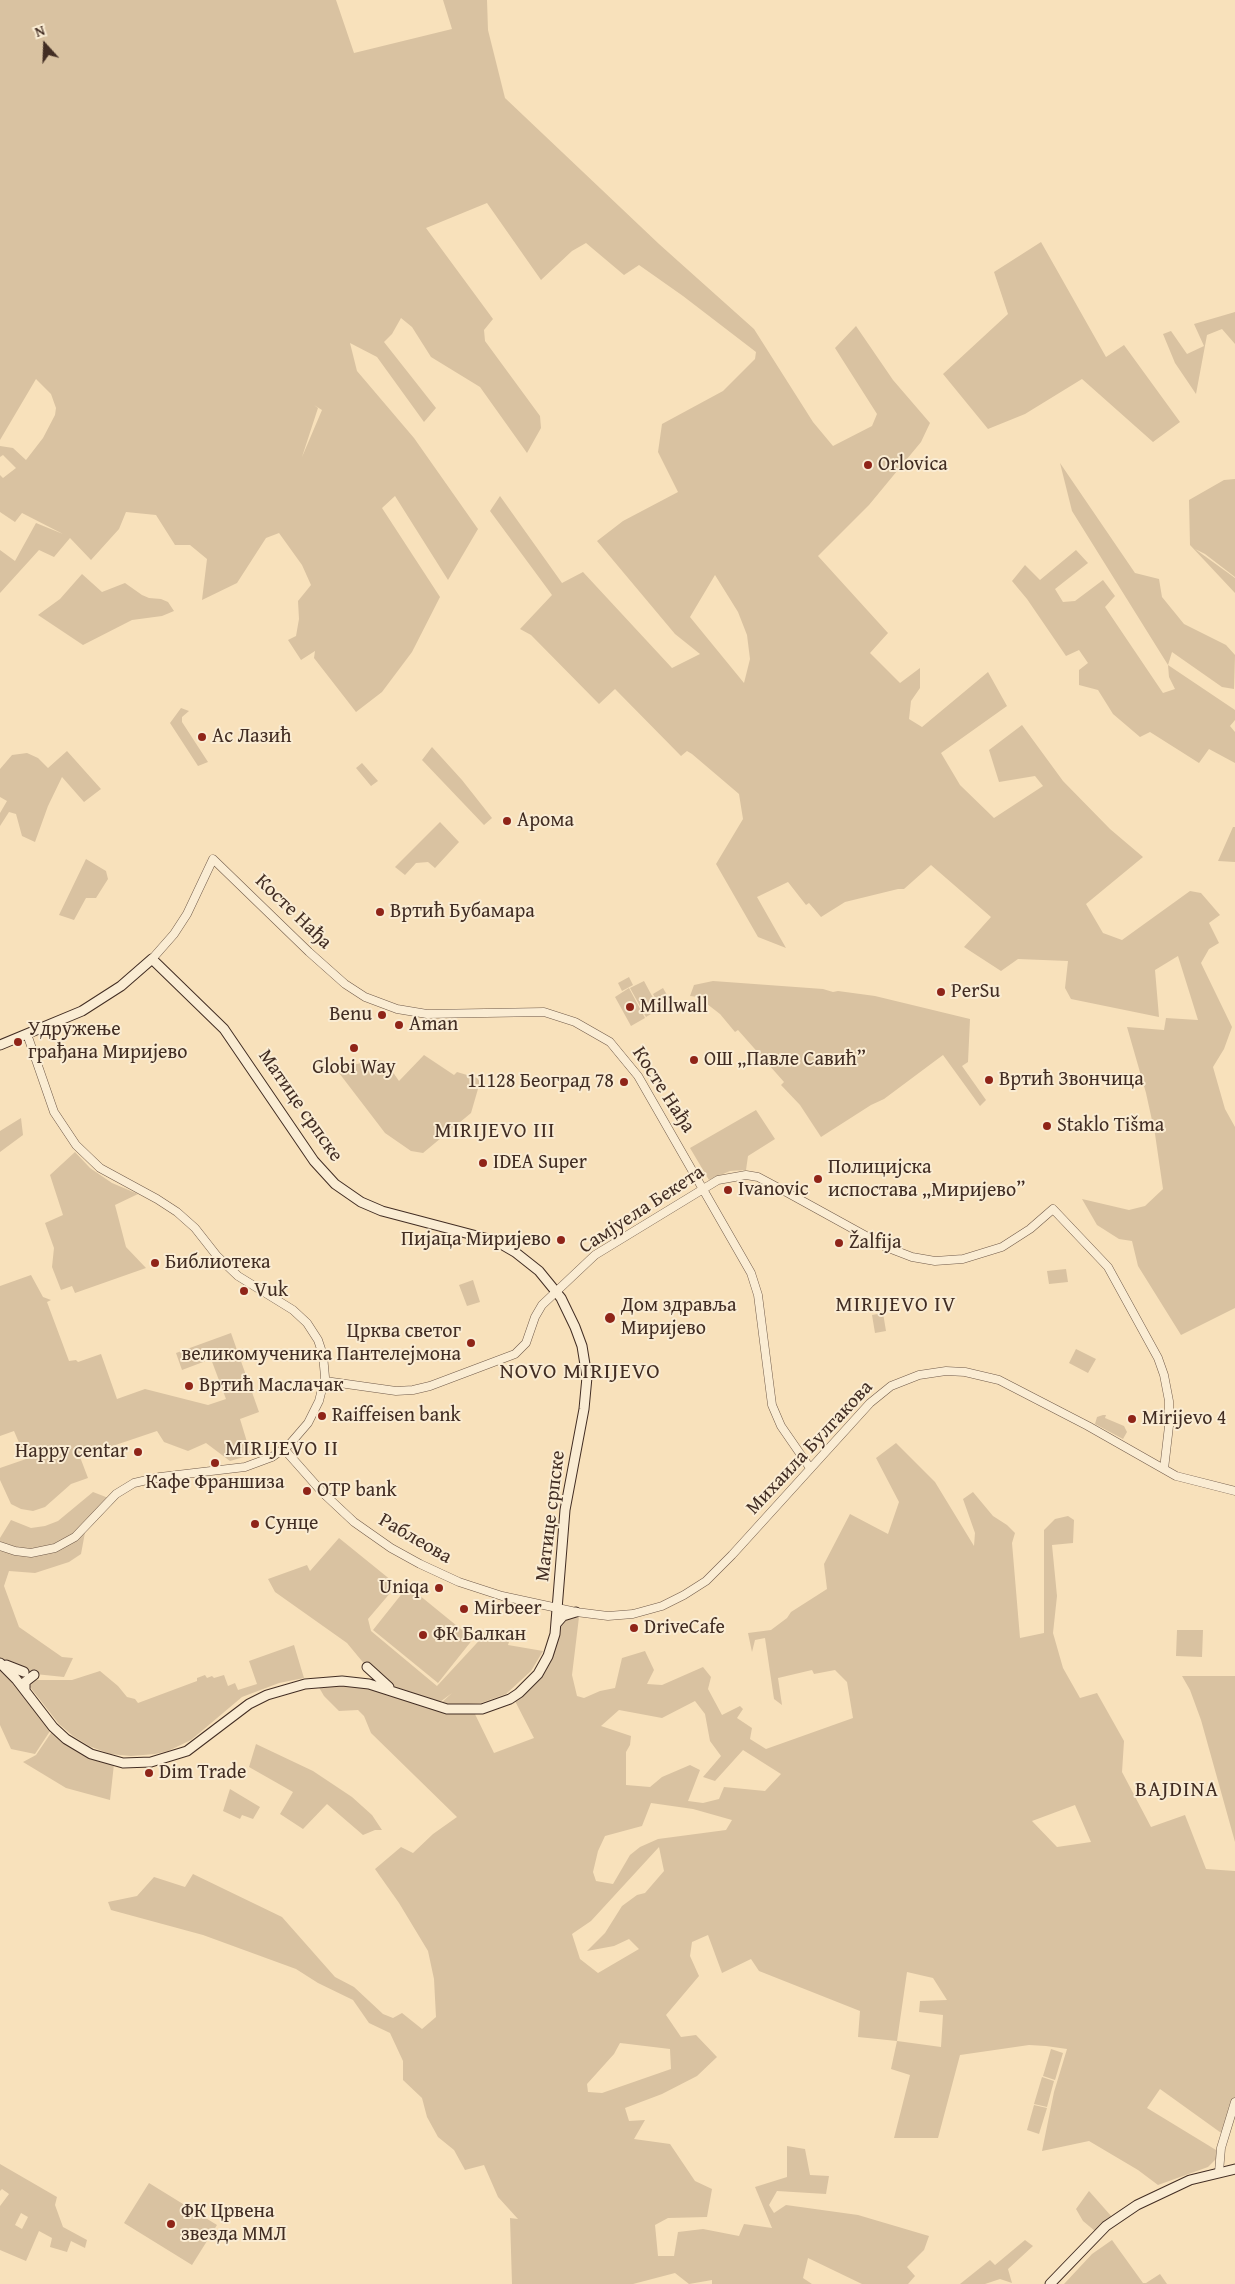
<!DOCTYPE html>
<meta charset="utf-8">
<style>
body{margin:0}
#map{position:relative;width:1235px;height:2284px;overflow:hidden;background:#f8e1bb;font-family:"Gentium Book Plus",serif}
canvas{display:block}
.north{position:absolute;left:20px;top:20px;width:50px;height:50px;-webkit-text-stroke:4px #faecd3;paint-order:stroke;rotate:340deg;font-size:14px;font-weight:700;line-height:20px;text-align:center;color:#422d23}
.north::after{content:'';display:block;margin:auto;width:18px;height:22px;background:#422d23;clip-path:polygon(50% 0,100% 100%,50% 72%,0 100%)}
</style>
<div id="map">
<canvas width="1235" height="2284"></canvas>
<div class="north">N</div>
</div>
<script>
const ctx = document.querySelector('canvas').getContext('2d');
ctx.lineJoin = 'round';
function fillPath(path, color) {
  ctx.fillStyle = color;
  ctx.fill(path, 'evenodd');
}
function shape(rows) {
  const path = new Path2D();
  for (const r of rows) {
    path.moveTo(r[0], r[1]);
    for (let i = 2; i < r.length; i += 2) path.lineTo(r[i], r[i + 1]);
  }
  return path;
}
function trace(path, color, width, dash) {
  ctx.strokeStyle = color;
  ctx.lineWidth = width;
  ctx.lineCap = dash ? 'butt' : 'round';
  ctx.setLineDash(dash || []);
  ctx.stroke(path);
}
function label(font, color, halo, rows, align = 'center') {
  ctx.font = font + ' "Gentium Book Plus",serif';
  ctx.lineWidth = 4;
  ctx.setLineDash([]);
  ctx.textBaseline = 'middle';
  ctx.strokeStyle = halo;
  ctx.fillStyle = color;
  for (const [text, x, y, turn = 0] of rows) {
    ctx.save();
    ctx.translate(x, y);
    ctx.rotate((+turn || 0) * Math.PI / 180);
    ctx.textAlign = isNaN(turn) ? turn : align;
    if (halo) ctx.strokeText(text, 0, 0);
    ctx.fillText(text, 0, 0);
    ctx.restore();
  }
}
fillPath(shape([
 [0,0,336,0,354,53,452,29,443,0,487,0,488,30,505,98,659,244,754,329,813,422,833,446,872,426,877,414,835,348,856,326,893,380,930,423,921,442,869,505,818,556,888,633,870,653,900,683,920,668,920,688,911,701,909,719,922,727,988,672,1007,706,941,753,960,785,994,818,1043,786,1035,776,999,782,989,750,1022,725,1063,781,1110,829,1143,857,1086,904,1103,933,1122,940,1190,891,1201,893,1220,915,1209,923,1219,943,1209,949,1201,963,1232,1027,1224,1049,1213,1067,1225,1109,1235,1127,1235,1308,1181,1335,1138,1266,1132,1241,1119,1239,1097,1225,1082,1199,1129,1210,1145,1206,1163,1189,1155,1134,1146,1093,1127,1027,1164,1030,1166,1018,1198,1020,1178,956,1155,970,1159,1017,1071,999,1065,988,1068,961,1018,959,1001,971,964,947,991,917,931,865,904,889,898,889,845,902,821,917,809,903,806,905,788,882,757,897,786,948,758,937,716,864,743,819,739,794,692,754,687,751,681,756,615,689,599,704,531,635,520,629,552,595,490,511,500,496,562,583,583,572,672,668,700,654,675,634,597,541,623,521,678,492,658,452,662,424,723,391,755,359,756,352,683,296,639,265,624,275,586,243,572,251,541,280,487,203,426,228,493,319,484,330,485,341,540,416,541,428,527,453,480,387,431,357,412,327,401,318,392,334,384,342,436,408,424,422,377,357,350,343,357,371,414,438,478,529,448,580,395,496,382,508,440,597,412,652,382,692,356,712,314,658,315,651,301,660,288,640,296,636,299,619,298,601,311,585,302,565,279,533,266,538,237,583,202,600,207,559,190,545,175,545,156,515,126,512,119,529,91,560,70,538,54,557,39,550,0,593,0,550,15,561,36,523,63,534,22,513,15,522,0,512,0,475,3,478,16,468,3,455,0,457,0,446,13,448,26,460,43,438,55,415,56,408,51,394,36,379,0,440],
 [314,405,322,410,302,457,318,408],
 [715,575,738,612,747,635,750,659,744,683,690,617],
 [1041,242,1106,357,1124,345,1180,422,1153,442,1082,379,1025,414,988,429,943,374,1008,314,994,272],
 [1235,312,1235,344,1222,329,1207,335,1196,394,1175,363,1163,334,1171,331,1187,354,1204,346,1194,324],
 [1060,463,1135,573,1159,579,1162,597,1184,624,1226,645,1235,655,1234,689,1222,687,1172,652,1168,665,1235,710,1235,720,1230,726,1235,732,1235,763,1209,749,1199,763,1150,732,1140,737,1113,714,1098,690,1079,685,1079,670,1088,663,1079,650,1066,656,1027,599,1012,581,1025,565,1040,580,1076,550,1088,563,1055,589,1063,602,1075,601,1103,580,1115,596,1105,607,1163,693,1175,689,1169,677,1168,665,1072,511],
 [1235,479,1235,577,1205,554,1195,549,1235,578,1235,593,1190,545,1189,500,1224,480],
 [82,574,102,592,125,583,142,595,149,598,161,599,168,602,174,611,162,616,132,620,83,645,38,615,60,599],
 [181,708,189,711,182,717,182,722,208,762,198,766,170,723],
 [432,747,462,780,492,818,484,825,422,760],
 [67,751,101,789,84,802,62,777,48,806,35,842,22,836,16,814,9,812,0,826,0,813,7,801,0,797,0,769,12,755,27,753,38,758,48,768],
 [362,763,378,781,371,786,356,768],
 [440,822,459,842,435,868,428,862,416,863,405,875,395,867],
 [1233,827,1235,827,1235,862,1218,861],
 [86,859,106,871,108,879,96,898,86,898,74,920,59,915],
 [629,977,633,985,622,991,618,983],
 [644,981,659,1009,646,1017,630,988],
 [713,981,823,989,833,992,838,991,875,996,970,1019,968,1062,962,1066,986,1100,980,1106,943,1055,884,1099,871,1105,821,1137,800,1105,781,1085,784,1082,738,1030,735,1032,720,1014,698,997,690,996,694,985],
 [629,988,645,1018,631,1026,615,997],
 [663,988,671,1002,661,1008,653,994],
 [424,1055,454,1075,457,1072,477,1078,480,1082,471,1113,423,1153,411,1151,385,1133,336,1069,374,1060,385,1061,399,1081],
 [756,1110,775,1139,748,1156,746,1170,730,1171,709,1180,690,1148],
 [21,1118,23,1135,0,1152,0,1131],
 [75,1152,90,1168,112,1183,138,1194,115,1205,126,1247,146,1268,75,1293,72,1286,61,1290,52,1267,54,1248,45,1223,63,1215,50,1175],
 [1066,1269,1068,1282,1049,1284,1047,1271],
 [31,1275,43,1297,51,1300,47,1302,69,1361,76,1360,78,1362,101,1354,117,1399,145,1389,208,1405,226,1399,211,1359,182,1370,176,1353,231,1333,259,1412,240,1419,251,1455,230,1461,206,1443,188,1451,164,1442,157,1431,80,1457,88,1478,71,1484,45,1507,33,1511,21,1509,11,1504,0,1480,0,1468,26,1459,14,1431,0,1436,0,1286],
 [473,1280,480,1302,467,1306,459,1285],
 [883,1313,886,1331,875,1333,872,1315],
 [1076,1349,1096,1359,1088,1373,1069,1363],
 [1103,1415,1106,1415,1105,1418,1124,1426,1127,1432,1123,1439,1095,1424,1097,1417],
 [896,1443,935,1482,974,1546,975,1533,963,1499,973,1492,993,1516,1007,1525,1015,1533,1012,1543,1020,1638,1044,1633,1044,1530,1055,1519,1068,1516,1074,1520,1073,1543,1052,1545,1057,1596,1053,1633,1063,1668,1080,1698,1097,1693,1124,1741,1122,1772,1151,1827,1185,1815,1206,1869,1235,1871,1235,2106,1224,2135,1160,2089,1147,2108,1216,2150,1216,2159,1208,2167,1158,2185,1138,2170,1089,2141,1042,2151,1054,2092,1067,2049,1046,2046,1029,2045,960,2055,938,2138,894,2138,910,2075,891,2069,897,2041,858,2037,860,2011,759,1971,751,1959,722,1973,708,1935,692,1942,690,1956,699,1976,666,2015,681,2037,696,2035,717,2057,697,2076,662,2094,625,2108,629,2121,645,2120,634,2139,670,2144,695,2181,712,2189,707,2217,668,2218,655,2225,658,2256,674,2256,678,2232,703,2229,739,2236,744,2224,772,2228,755,2187,787,2177,787,2146,805,2149,810,2175,829,2176,826,2194,777,2191,769,2205,774,2213,786,2205,858,2215,929,2236,924,2250,907,2267,915,2276,908,2284,862,2284,808,2258,803,2278,812,2284,712,2284,712,2280,689,2284,675,2273,633,2284,512,2284,510,2218,518,2219,498,2197,484,2165,465,2170,454,2150,438,2137,427,2117,422,2098,403,2080,403,2061,390,2033,369,2023,353,2000,318,1983,296,1969,203,1935,111,1910,108,1902,137,1896,154,1877,185,1887,193,1874,282,1917,335,1977,354,1987,383,2014,393,2018,402,2013,422,2029,436,2017,434,1979,428,1951,399,1903,375,1869,401,1847,413,1853,433,1834,457,1817,371,1733,364,1716,358,1710,339,1711,324,1696,317,1684,369,1687,425,1704,473,1710,494,1753,534,1738,514,1699,553,1653,561,1623,572,1617,579,1617,572,1675,577,1696,584,1698,600,1691,615,1688,622,1658,645,1651,654,1670,647,1684,662,1685,703,1667,711,1677,708,1689,722,1715,740,1706,743,1709,737,1718,752,1728,750,1739,766,1749,853,1718,847,1682,835,1670,814,1674,812,1670,778,1678,782,1705,774,1699,765,1638,755,1640,752,1652,748,1633,771,1630,787,1618,791,1612,827,1589,824,1564,850,1514,888,1534,899,1502,876,1458],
 [695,1701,705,1714,710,1741,721,1756,703,1777,715,1781,743,1750,781,1774,765,1791,724,1787,719,1799,703,1803,688,1801,700,1770,690,1765,662,1777,650,1787,626,1785,626,1752,630,1745,631,1736,601,1726,619,1710,662,1718],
 [651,1803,693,1809,732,1820,726,1830,658,1839,640,1847,630,1855,613,1884,596,1881,593,1872,598,1851,605,1836,642,1826],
 [1075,1805,1091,1842,1057,1847,1032,1821],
 [659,1847,664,1871,645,1893,637,1895,622,1906,605,1933,587,1951,614,1946,629,1939,639,1949,598,1973,580,1959,572,1934,591,1921],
 [907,1972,933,1978,947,2000,920,2001,919,2012,943,2015,941,2047,897,2041],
 [620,2043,670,2049,671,2069,602,2093,588,2092,587,2084,614,2054],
 [93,1492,111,1499,86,1527,81,1554,69,1562,35,1573,9,1571,4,1586,19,1627,62,1657,73,1658,64,1677,35,1674,0,1661,0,1538,11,1520,31,1528,45,1526,58,1521],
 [339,1538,397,1585,368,1619,371,1631,437,1686,488,1631,491,1633,512,1632,508,1645,543,1651,531,1671,506,1694,481,1703,468,1704,440,1704,452,1693,440,1702,395,1687,366,1666,347,1643,275,1592,268,1579,307,1565,310,1571],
 [408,1586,473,1639,438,1683,373,1630],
 [1177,1630,1203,1630,1202,1657,1176,1656],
 [294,1645,304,1678,279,1683,242,1697,191,1740,168,1751,155,1754,131,1756,110,1754,89,1746,73,1736,59,1724,30,1687,31,1681,35,1680,72,1680,100,1671,118,1686,127,1697,135,1699,138,1703,197,1681,197,1678,205,1675,207,1678,212,1676,214,1678,224,1675,228,1686,235,1683,238,1690,257,1684,249,1661],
 [0,1665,52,1728,35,1754,11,1749,0,1725],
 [1182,1676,1235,1676,1235,1842,1201,1720,1190,1690],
 [53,1730,114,1764,110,1800,66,1788,23,1762,36,1755],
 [256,1744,313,1771,352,1797,372,1815,382,1830,375,1830,363,1835,327,1804,303,1829,280,1814,293,1792,249,1767],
 [230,1789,260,1807,253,1819,242,1815,240,1819,223,1811],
 [1051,2049,1063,2053,1055,2080,1043,2076],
 [1042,2077,1054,2081,1047,2107,1034,2104],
 [1034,2105,1047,2108,1039,2134,1027,2130],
 [0,2164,57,2197,55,2205,63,2227,87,2240,85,2248,71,2241,67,2252,50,2247,52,2238,39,2231,26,2261,0,2250,0,2206,9,2194,2,2189,0,2191],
 [21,2213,28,2217,22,2229,15,2225],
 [149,2183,217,2225,192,2265,124,2223],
 [1089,2191,1112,2217,1095,2231,1083,2221,1076,2209],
 [1025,2240,1033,2246,1008,2269,1012,2283,1000,2279,985,2284,960,2284,990,2260,995,2265],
 [1112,2240,1143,2283,1146,2283,1160,2274,1167,2284,1064,2284,1092,2254]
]), '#d9c2a1');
const tertiary = shape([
 [152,959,174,934,187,914,213,859,309,952,345,984,365,997,397,1009,427,1014,544,1012,575,1022,610,1042,638,1076,751,1273,758,1295,772,1405,781,1426,810,1468],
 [325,1381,396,1391,413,1390,430,1386,515,1354,526,1343,535,1317,542,1305,595,1255,718,1180,746,1175,758,1177,788,1193,886,1247,912,1257,935,1261,963,1259,1002,1247,1030,1229,1053,1209,1108,1267,1158,1358,1164,1375,1169,1401,1169,1426,1164,1469],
 [284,1449,323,1493,354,1522,391,1548,420,1564,459,1582,502,1596,576,1612,608,1616,633,1614,662,1606,684,1595,706,1581,732,1555,870,1403,891,1386,919,1375,946,1371,965,1372,999,1380,1088,1426,1176,1476,1235,1491],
 [0,1546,15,1551,31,1553,55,1548,75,1537,116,1494,134,1483,160,1477,245,1467,272,1457,289,1445,308,1423,319,1401,325,1377,323,1355,318,1340,307,1323,293,1310,238,1276,217,1256,195,1228,177,1212,157,1199,100,1168,76,1145,54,1112,27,1034],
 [1219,2172,1221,2148,1235,2102]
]);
const secondary = shape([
 [0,1045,82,1011,121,986,152,959,224,1029,314,1161,335,1184,361,1202,382,1211,496,1241,515,1252,539,1271,561,1298,575,1327,582,1346,587,1377,584,1409,565,1510,555,1634,548,1656,538,1674,519,1693,510,1699,482,1709,447,1709,369,1684,342,1681,305,1684,267,1695,249,1704,187,1751,151,1762,123,1763,91,1754,66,1739,53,1727,16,1679,0,1663],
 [556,1624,563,1616,576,1612],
 [6,1665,24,1672],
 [367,1667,389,1687],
 [25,1690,25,1682,34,1675],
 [1050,2284,1106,2226,1137,2205,1190,2180,1235,2169]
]);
trace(tertiary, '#705a49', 9);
trace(secondary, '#422d23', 11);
trace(tertiary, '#faecd3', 8);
trace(secondary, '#faecd3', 9);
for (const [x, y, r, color] of [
 [868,465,5,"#8f2418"],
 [202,737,5,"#8f2418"],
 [507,821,5,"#8f2418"],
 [380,912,5,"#8f2418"],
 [941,992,5,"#8f2418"],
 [630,1007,5,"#8f2418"],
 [382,1015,5,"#8f2418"],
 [399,1025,5,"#8f2418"],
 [18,1042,5,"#8f2418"],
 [354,1048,5,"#8f2418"],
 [694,1060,5,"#8f2418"],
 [989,1080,5,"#8f2418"],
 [624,1082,5,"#8f2418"],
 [1047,1126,5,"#8f2418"],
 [483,1163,5,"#8f2418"],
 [818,1179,5,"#8f2418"],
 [728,1190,5,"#8f2418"],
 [561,1240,5,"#8f2418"],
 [839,1243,5,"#8f2418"],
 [155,1263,5,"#8f2418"],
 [244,1291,5,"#8f2418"],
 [610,1318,6,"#8f2418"],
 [471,1343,5,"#8f2418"],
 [189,1386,5,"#8f2418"],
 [322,1416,5,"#8f2418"],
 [1132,1419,5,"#8f2418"],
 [138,1452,5,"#8f2418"],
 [215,1463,5,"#8f2418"],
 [307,1491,5,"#8f2418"],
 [255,1524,5,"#8f2418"],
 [439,1588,5,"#8f2418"],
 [464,1609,5,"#8f2418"],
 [634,1628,5,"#8f2418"],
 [423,1635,5,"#8f2418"],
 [149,1773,5,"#8f2418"],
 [171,2224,5,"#8f2418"]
]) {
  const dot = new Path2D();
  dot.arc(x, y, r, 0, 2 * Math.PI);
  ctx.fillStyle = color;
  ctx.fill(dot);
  trace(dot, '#faecd3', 2);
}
label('20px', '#422d23', '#faecd3', [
 ["Orlovica",878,465],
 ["Ас Лазић",212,737],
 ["Арома",517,821],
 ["Вртић Бубамара",390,912],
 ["PerSu",951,992],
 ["Millwall",640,1007],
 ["Benu",372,1015,"right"],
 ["Aman",409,1025],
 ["Удружење",28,1030],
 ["грађана Миријево",28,1053],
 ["ОШ „Павле Савић”",704,1060],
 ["Globi Way",354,1068,"center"],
 ["Вртић Звончица",999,1080],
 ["11128 Београд 78",614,1082,"right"],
 ["Staklo Tišma",1057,1126],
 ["IDEA Super",493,1163],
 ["Полицијска",828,1168],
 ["испостава „Миријево”",828,1191],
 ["Ivanovic",738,1190],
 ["Пијаца Миријево",551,1240,"right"],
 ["Žalfija",849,1243],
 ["Библиотека",165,1263],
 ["Vuk",254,1291],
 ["Дом здравља",621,1306],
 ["Миријево",621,1329],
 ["Црква светог",461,1332,"right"],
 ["великомученика Пантелејмона",461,1355,"right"],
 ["Вртић Маслачак",199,1386],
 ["Raiffeisen bank",332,1416],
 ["Mirijevo 4",1142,1419],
 ["Happy centar",128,1452,"right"],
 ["Кафе Франшиза",215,1483,"center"],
 ["OTP bank",317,1491],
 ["Сунце",265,1524],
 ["Uniqa",429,1588,"right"],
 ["Mirbeer",474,1609],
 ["DriveCafe",644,1628],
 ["ФК Балкан",433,1635],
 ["Dim Trade",159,1773],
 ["ФК Црвена",181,2212],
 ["звезда ММЛ",181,2235]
], 'left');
label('20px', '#422d23', '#faecd3', [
 ["Косте Нађа",293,912,44],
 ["Косте Нађа",663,1090,57],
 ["Матице српске",300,1106,55],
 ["Самјуела Бекета",642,1210,-33],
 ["Михаила Булгакова",810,1448,-47],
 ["Матице српске",551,1516,-83],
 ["Раблеова",415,1539,30]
]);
ctx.letterSpacing = '1px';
label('21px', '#422d23', '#faecd3', [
 ["MIRIJEVO III",495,1132],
 ["MIRIJEVO IV",896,1306],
 ["MIRIJEVO II",282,1450],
 ["BAJDINA",1177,1791]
]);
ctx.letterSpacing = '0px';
ctx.letterSpacing = '1px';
label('22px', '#422d23', '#faecd3', [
 ["NOVO MIRIJEVO",580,1372]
]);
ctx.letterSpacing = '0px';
</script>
